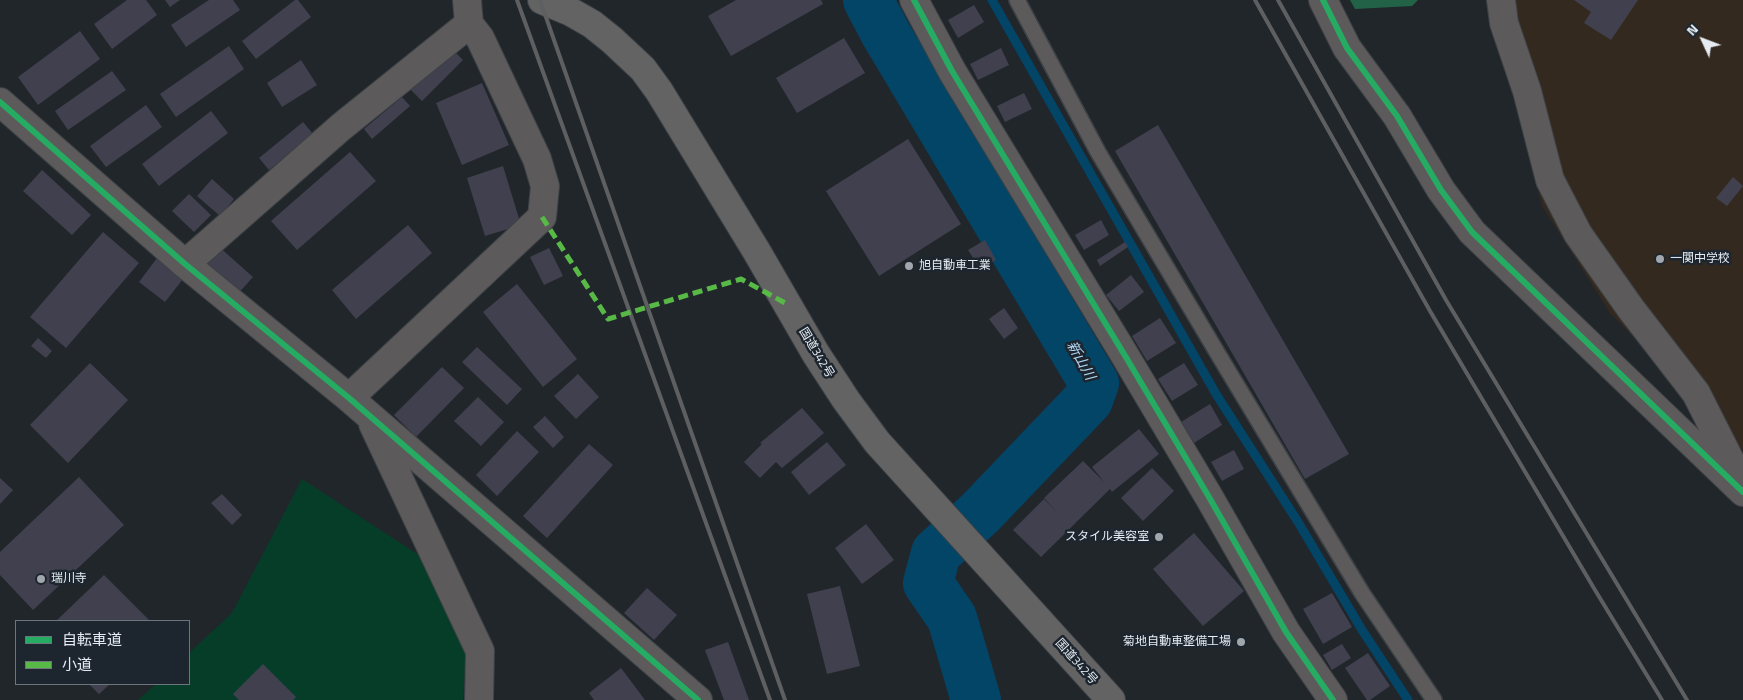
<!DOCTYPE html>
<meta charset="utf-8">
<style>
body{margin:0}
#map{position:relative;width:1743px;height:700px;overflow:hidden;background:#21262b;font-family:"Titillium Web","Noto Sans JP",sans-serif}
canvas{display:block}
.legend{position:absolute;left:15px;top:620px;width:175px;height:65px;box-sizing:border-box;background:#1d262f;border:1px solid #6d757d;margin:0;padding:6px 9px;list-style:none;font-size:15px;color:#e6ecf2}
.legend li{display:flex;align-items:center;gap:10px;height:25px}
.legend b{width:25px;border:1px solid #6d757d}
.north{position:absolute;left:1678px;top:15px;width:50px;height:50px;-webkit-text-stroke:4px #1d262f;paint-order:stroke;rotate:313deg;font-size:14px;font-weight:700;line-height:20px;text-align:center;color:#e6ecf2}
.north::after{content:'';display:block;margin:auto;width:18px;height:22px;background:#e6ecf2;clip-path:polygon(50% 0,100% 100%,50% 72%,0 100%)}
</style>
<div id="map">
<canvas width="1743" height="700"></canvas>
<ul class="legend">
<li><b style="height:6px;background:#26ab63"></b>自転車道</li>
<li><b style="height:6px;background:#58b947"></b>小道</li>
</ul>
<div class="north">N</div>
</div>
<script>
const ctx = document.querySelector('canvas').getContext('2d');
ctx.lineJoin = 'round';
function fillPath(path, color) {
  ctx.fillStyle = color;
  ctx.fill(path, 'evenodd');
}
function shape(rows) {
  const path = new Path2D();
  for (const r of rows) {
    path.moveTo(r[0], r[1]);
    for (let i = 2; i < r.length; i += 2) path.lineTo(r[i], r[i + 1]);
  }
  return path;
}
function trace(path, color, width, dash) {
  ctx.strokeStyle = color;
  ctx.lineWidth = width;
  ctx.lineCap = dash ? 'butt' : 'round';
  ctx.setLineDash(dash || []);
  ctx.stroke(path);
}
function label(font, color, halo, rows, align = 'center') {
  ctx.font = font + ' "Titillium Web","Noto Sans JP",sans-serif';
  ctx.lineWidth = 5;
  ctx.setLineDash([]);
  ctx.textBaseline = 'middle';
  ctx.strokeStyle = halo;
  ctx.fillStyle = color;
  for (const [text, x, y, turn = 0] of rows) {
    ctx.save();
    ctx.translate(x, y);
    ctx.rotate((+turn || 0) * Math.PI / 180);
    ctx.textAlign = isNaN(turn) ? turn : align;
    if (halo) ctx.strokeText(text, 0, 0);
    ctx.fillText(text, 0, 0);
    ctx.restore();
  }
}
fillPath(shape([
 [1492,0,1743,0,1743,450,1610,313,1542,206]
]), '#34291f');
fillPath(shape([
 [302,479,422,557,467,642,463,700,138,700,156,684,189,684,189,653,232,613]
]), '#063d29');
fillPath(shape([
 [1350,0,1418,0,1412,6,1355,9]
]), '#226247');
trace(shape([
 [992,0,1216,394,1298,522,1362,630,1408,700]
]), '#034567', 9);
trace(shape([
 [868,0,886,34,1094,383,1088,400,980,513,936,553,928,583,952,618,976,700]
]), '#034567', 50);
fillPath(shape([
 [127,0,146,0,157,15,112,49,94,24],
 [165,0,180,0,170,7],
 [209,0,233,0,240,10,186,47,171,25],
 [295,0,298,0,311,17,256,59,242,41],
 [736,0,821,0,823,4,731,56,708,16],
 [1574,0,1638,0,1611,40,1584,23,1591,12],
 [974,5,984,22,958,38,948,20],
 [80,31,100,59,38,105,18,77],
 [844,38,865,73,797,113,776,78],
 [229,46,244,69,176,117,160,94],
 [1001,48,1009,65,978,80,970,64],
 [452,49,463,60,422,101,410,89],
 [301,60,317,85,282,107,267,83],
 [112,71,126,90,68,130,55,111],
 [482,83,509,145,462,165,436,103],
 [1024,93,1032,109,1005,122,997,106],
 [402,97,410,106,372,139,364,129],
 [146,105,162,127,106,167,90,146],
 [211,111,228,133,159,186,142,164],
 [303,122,313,134,269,170,259,158],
 [1158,125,1349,454,1305,479,1115,151],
 [908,139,961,224,879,276,826,191],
 [350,152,376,181,297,250,271,221],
 [503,166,521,225,485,236,467,178],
 [42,170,91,215,72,235,23,191],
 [1733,177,1743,186,1727,206,1716,198],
 [212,179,234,199,220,216,197,196],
 [189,194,211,215,194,232,172,211],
 [1101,220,1109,235,1084,250,1075,235],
 [408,225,432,253,356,319,332,290],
 [103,232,139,263,66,348,30,317],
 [985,240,996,260,980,269,968,250],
 [1125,242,1128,247,1100,266,1097,260],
 [217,245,253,277,236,296,200,264],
 [549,248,563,276,544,285,530,257],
 [157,258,183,279,165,302,139,282],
 [1131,275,1144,292,1119,311,1106,295],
 [517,284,577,359,543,387,483,312],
 [1004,308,1018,328,1004,339,989,319],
 [1160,318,1176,343,1147,361,1132,336],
 [38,338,52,351,46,358,31,346],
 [477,347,522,389,507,405,462,362],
 [90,363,128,400,68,463,30,425],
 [1184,363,1198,385,1172,401,1158,379],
 [442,367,464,388,416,437,394,415],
 [578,374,599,397,576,419,554,396],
 [478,397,504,422,481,446,454,421],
 [1210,404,1222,425,1194,443,1181,422],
 [802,408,824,433,782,468,776,462,760,478,744,462,762,444,760,443],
 [545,416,564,437,553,448,533,427],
 [1139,429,1159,454,1112,492,1110,489,1041,557,1013,530,1044,499,1056,511,1044,498,1083,461,1104,482,1092,467],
 [517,431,539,452,497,496,476,475],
 [827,442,846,465,809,495,791,472],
 [589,444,613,465,547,538,523,516],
 [1234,450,1244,469,1222,481,1211,462],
 [1152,468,1174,491,1143,521,1121,498],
 [79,477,124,525,33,610,0,575,0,552],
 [0,478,13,490,0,504],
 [222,494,242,515,232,525,211,503],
 [866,524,894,560,862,584,835,548],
 [1194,533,1244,591,1203,626,1153,569],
 [104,575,150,621,56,621],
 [840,586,860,666,827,674,807,594],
 [647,588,677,615,654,640,624,613],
 [1332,593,1352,627,1323,644,1303,609],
 [728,642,749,700,724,700,705,650],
 [1342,644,1351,658,1332,670,1323,655],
 [1368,653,1390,686,1370,700,1367,700,1345,668],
 [263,664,296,697,293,700,239,700,233,694],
 [621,668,645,700,594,700,589,693],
 [89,684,110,684,99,694]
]), '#41404f');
const service = shape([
 [1017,0,1098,152,1218,354,1362,593,1434,700]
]);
const minor = shape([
 [914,0,952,71,1124,354,1209,497,1286,632,1333,700],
 [1323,0,1347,48,1397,116,1441,190,1472,232,1743,492],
 [1501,0,1504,23,1527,91,1550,180,1578,234,1631,309,1696,393,1740,480],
 [0,102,185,264,349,398,698,700],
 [185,264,341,127,469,24],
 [349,398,542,217,545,186,537,159,480,38,469,24,467,0],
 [373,424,480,651,479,700]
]);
const trunk = shape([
 [542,0,571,12,592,24,612,40,643,69,659,91,757,252,816,354,846,400,877,442,1111,700]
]);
trace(service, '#3d4246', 18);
trace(minor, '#3d4246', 30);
trace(trunk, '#3d4246', 30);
trace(service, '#5c5a5a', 15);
trace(minor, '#5c5a5a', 28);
trace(trunk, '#646364', 28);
trace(shape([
 [517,0,770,700],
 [540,0,785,700],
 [1255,0,1430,311,1595,590,1662,700],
 [1278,0,1446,300,1687,700]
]), '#5e5f61', 4);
trace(shape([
 [542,217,608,319,741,279,787,304]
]), '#58b947', 5, [10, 5]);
trace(shape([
 [914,0,952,71,1124,354,1209,497,1286,632,1333,700],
 [1323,0,1347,48,1397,116,1441,190,1472,232,1743,492],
 [0,102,185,264,349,398,698,700]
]), '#26ab63', 6);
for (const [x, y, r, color] of [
 [1660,259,5,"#a1a7ac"],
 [909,266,5,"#a1a7ac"],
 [1159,537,5,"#a1a7ac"],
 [41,579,5,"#a1a7ac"],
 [1241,642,5,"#a1a7ac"]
]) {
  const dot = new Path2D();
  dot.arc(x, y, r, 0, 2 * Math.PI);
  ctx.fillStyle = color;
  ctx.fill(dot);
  trace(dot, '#1d262f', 2);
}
label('12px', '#e6ecf2', '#1d262f', [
 ["一関中学校",1670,259],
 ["旭自動車工業",919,266],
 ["スタイル美容室",1149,537,"right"],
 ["瑞川寺",51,579],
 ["菊地自動車整備工場",1231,642,"right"]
], 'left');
label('12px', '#e6ecf2', '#1d262f', [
 ["国道342号",816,353,59],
 ["国道342号",1076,662,48]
]);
label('italic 14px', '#b1d8f4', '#1d262f', [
 ["新山川",1080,361,61]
]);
</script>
